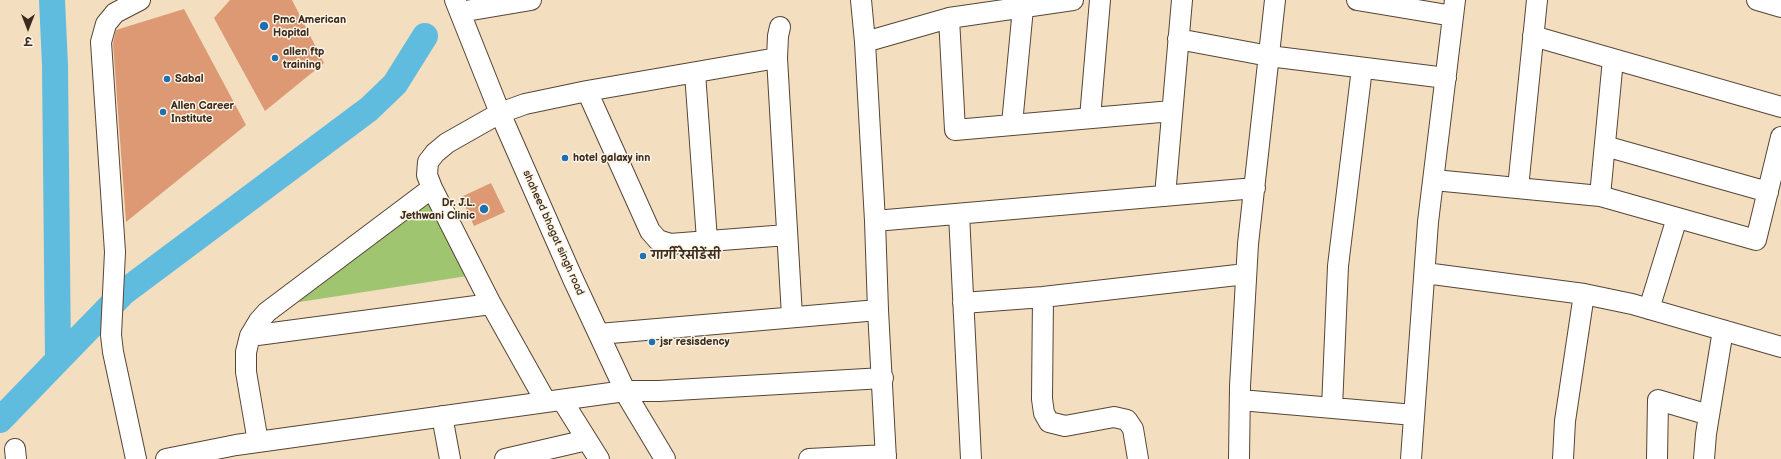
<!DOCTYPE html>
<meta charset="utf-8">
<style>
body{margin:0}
#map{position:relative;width:1781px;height:459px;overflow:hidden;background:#f3dec0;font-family:"Balsamiq Sans","Playpen Sans Deva",sans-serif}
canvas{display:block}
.north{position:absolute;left:8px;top:8px;width:40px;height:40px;-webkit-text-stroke:3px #fcf5e5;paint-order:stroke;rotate:180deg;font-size:11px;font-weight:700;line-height:16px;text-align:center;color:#3b2a1e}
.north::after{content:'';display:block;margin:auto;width:14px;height:18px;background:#3b2a1e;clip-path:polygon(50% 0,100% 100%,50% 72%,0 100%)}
</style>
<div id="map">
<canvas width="1781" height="459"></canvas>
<div class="north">उ</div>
</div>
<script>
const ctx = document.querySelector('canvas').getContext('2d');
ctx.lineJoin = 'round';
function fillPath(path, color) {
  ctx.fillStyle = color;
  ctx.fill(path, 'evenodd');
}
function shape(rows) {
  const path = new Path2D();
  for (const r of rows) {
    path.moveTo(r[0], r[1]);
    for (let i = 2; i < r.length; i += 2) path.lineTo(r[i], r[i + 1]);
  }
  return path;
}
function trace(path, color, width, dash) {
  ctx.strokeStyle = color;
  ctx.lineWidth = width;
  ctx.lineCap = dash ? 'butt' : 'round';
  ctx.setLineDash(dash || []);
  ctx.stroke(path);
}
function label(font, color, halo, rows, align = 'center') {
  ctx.font = font + ' "Balsamiq Sans","Playpen Sans Deva",sans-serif';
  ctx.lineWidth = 3;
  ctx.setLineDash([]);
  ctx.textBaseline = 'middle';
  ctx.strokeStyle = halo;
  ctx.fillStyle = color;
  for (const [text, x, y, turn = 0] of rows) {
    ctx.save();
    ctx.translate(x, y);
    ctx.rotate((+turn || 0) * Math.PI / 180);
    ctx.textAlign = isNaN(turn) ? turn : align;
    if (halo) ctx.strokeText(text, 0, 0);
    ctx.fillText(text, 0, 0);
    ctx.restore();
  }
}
fillPath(shape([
 [435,196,474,275,293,303]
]), '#a0c570');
trace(shape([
 [58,360,124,292,369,109,395,84,425,36],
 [0,420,58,360,55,65,52,0]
]), '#60bcde', 26);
fillPath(shape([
 [230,0,292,0,324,63,265,111,214,18],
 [184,9,246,125,126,222,113,43,116,30],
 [491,183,505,212,474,226,461,197]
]), '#dc9974');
const minor = shape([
 [455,0,500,113,573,279,629,399,665,459],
 [861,0,865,42,875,221,878,310,886,459],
 [1357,0,1453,16],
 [1757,0,1781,7],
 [460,12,531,0],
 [949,18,955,130,1172,111],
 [780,27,778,36,777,58,792,316],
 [1533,36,1781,107],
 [1178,39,1269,56,1446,78],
 [865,42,949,18,1073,0],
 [695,73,707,240],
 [587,91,650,231,658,240,670,244,787,235],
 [1090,118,1100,0],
 [1012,124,1023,8],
 [1605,146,1768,192],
 [1434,180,1600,196,1756,240,1781,137],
 [1518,188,1537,0],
 [1165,196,1182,0],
 [1600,196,1613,59],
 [959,214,971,459],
 [875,221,1255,188],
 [1425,273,1584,294,1632,304,1781,347],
 [1043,297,1042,399,1044,413,1049,422,1065,426,1114,417,1127,420,1133,429,1138,459],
 [963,303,1043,297,1246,274],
 [1649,309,1677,218],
 [599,334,878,310],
 [250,336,491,304],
 [562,400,599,459],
 [1240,400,1414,415],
 [546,402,491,304,432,188,427,175,428,162,435,153,447,143,500,113,525,104,587,91,777,58],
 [1332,408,1338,266,1362,68],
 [442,416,450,459],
 [258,442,246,372,246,352,250,336,259,321,267,312,432,188],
 [15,449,16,459],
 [136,459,113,352,111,335,115,252,101,42,106,24,115,13,140,0],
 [166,459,236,445,625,391,659,391,883,378],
 [505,459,587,440],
 [809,459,886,455],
 [1239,459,1240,386,1248,244,1275,0],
 [1411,459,1428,222,1455,0],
 [1563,459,1565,421,1584,294],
 [1657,459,1658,400,1709,415],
 [1704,459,1706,434,1723,330]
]);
trace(minor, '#574536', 22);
trace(minor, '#fff', 20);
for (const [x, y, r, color] of [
 [264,26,5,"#1f6fb2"],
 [275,58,4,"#1f6fb2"],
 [167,79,4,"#1f6fb2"],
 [163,112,4,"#1f6fb2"],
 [565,158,4,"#1f6fb2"],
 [484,209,5,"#1f6fb2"],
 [643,256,4,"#1f6fb2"],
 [652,342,4,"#1f6fb2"]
]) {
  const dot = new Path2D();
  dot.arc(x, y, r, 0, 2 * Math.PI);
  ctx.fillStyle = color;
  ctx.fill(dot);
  trace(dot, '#fcf5e5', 1.5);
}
label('bold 11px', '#3b2a1e', '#fcf5e5', [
 ["Pmc American",273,20],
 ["Hopital",273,33],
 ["allen ftp",283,52],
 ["training",283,65],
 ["Sabal",175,79],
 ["Allen Career",171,106],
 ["Institute",171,119],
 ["hotel galaxy inn",573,158],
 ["Dr. J.L.",475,203,"right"],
 ["Jethwani Clinic",475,216,"right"],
 ["गार्गी रेसीडेंसी",651,256],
 ["jsr resisdency",660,342]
], 'left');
label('11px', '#3b2a1e', '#fcf5e5', [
 ["shaheed bhagat singh road",553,233,66]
]);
</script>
